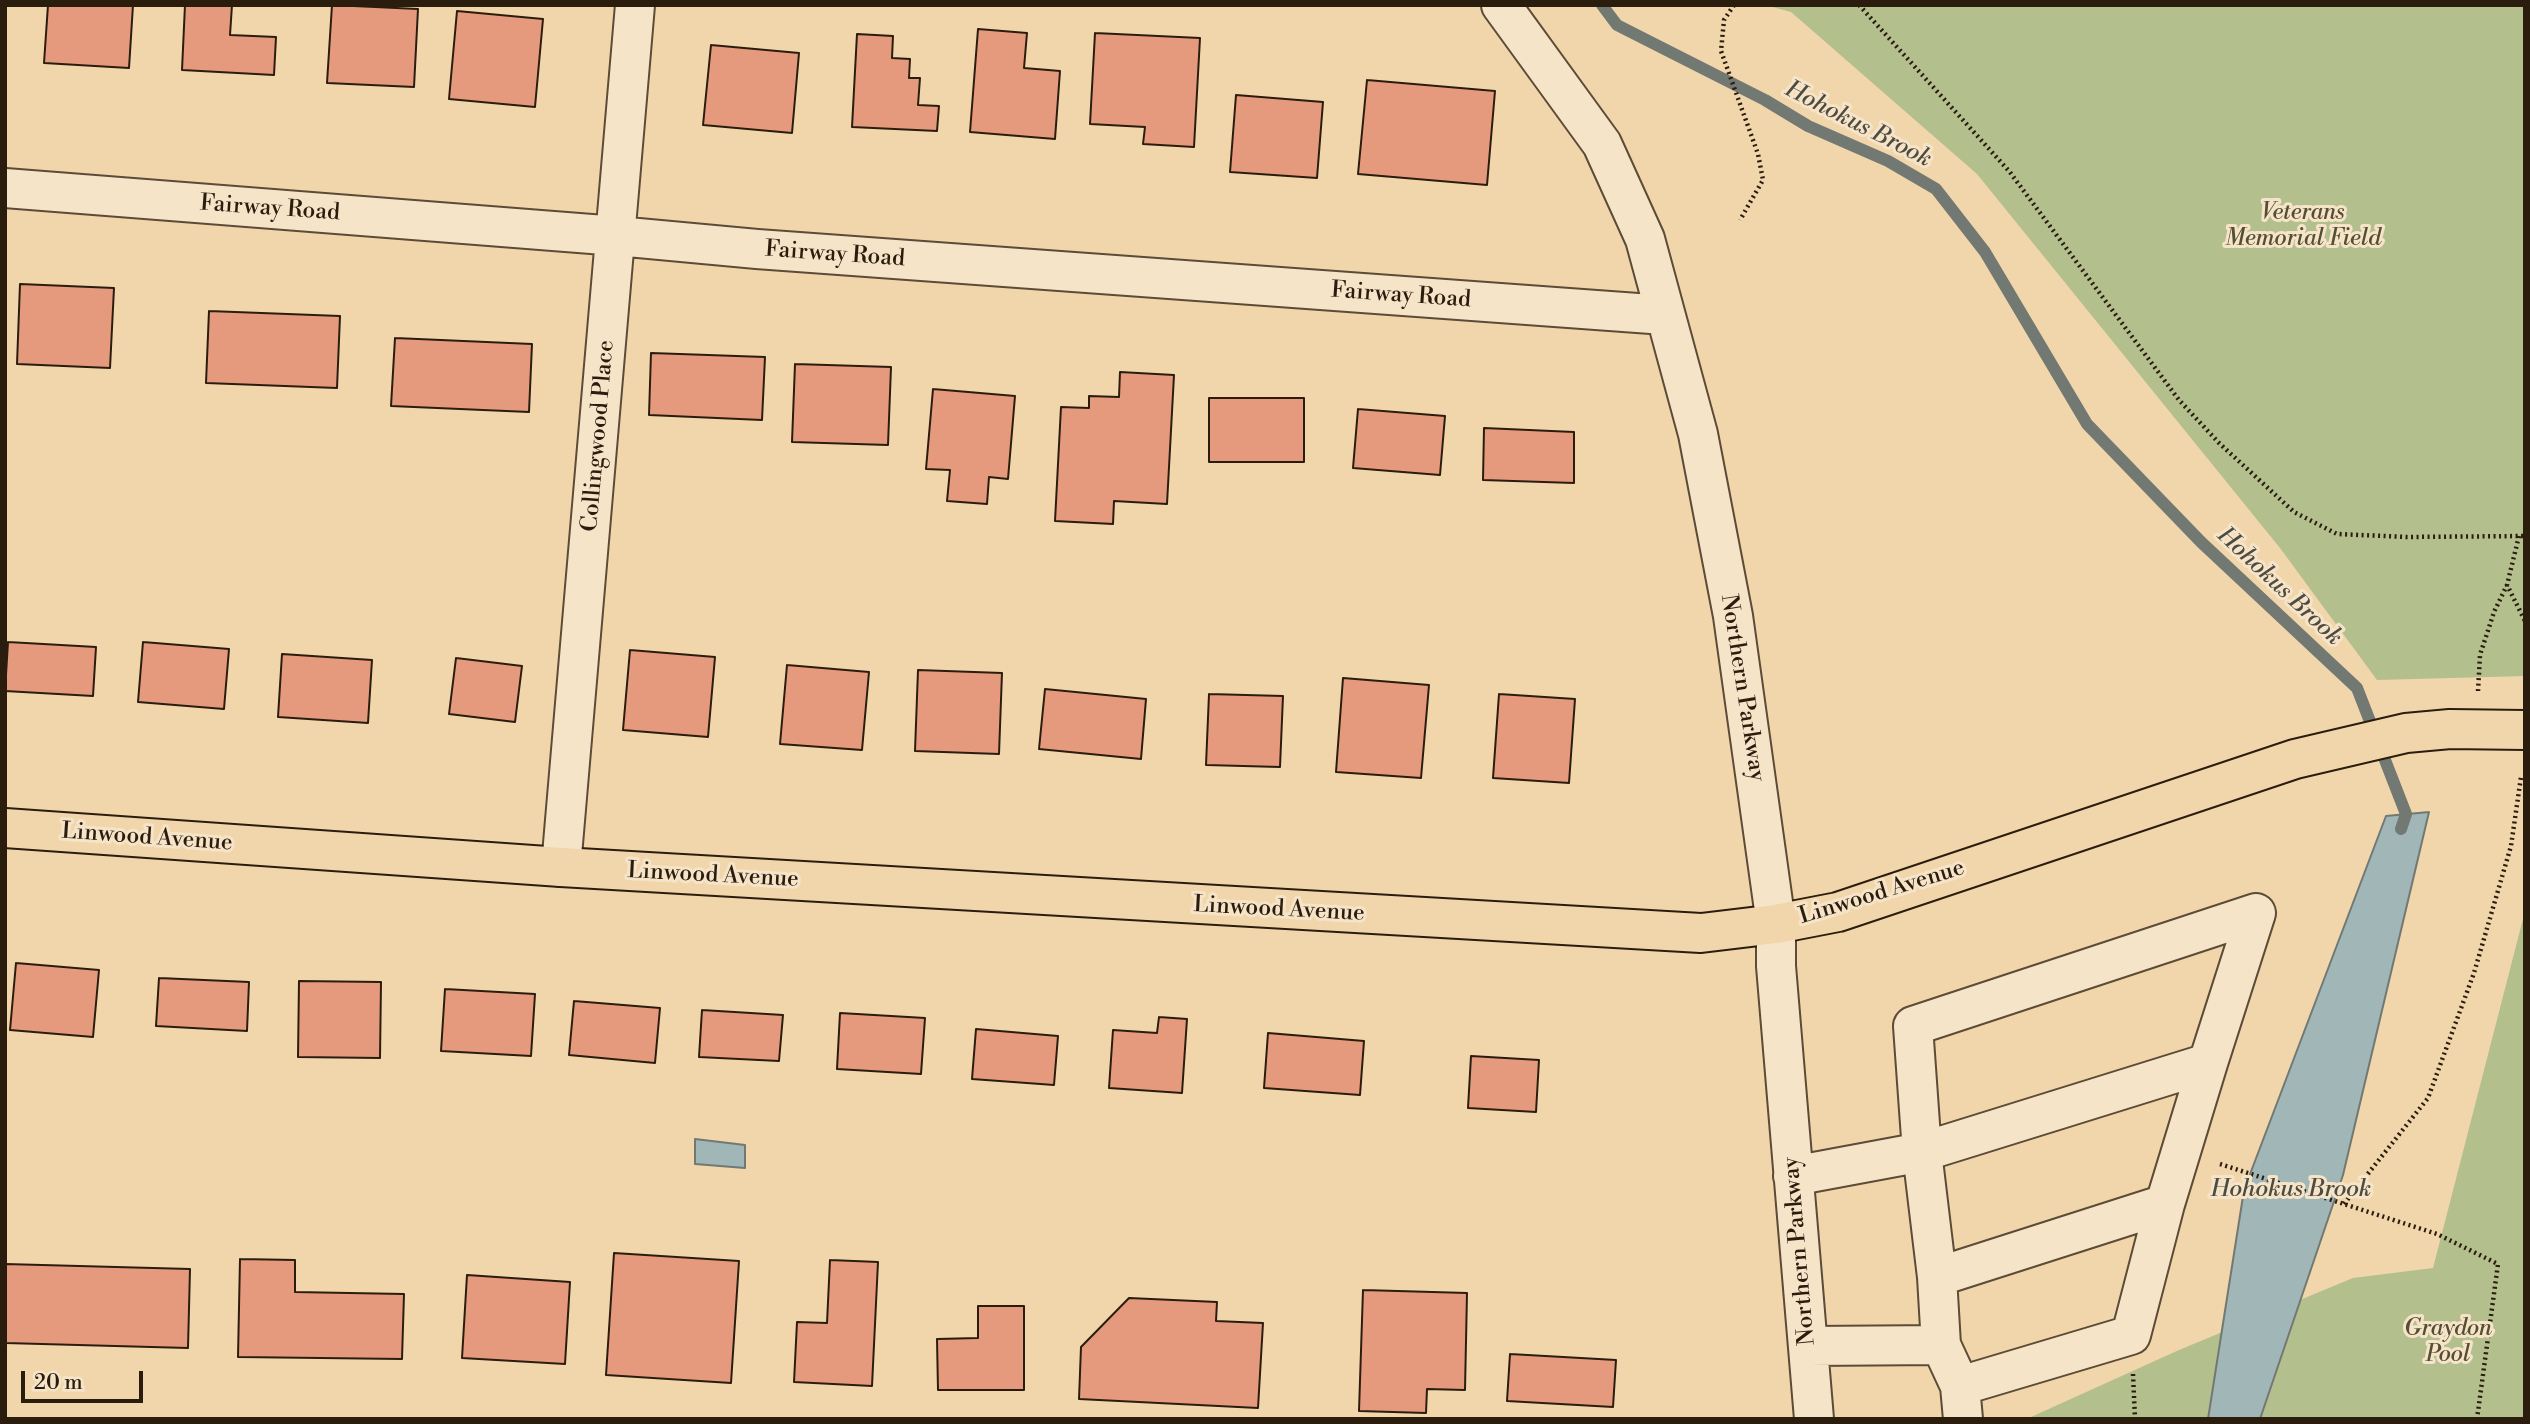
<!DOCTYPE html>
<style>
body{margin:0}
#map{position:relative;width:2530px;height:1424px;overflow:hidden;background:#f1d6ac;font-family:"Libre Bodoni",serif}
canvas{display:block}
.frame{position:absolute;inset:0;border:7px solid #2b1d0e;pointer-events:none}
.scale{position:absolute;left:21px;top:1371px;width:122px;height:32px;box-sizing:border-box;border:4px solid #2b1d0e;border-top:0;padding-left:9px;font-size:21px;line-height:24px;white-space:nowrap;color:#2b1d0e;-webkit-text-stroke:5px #f6e4c9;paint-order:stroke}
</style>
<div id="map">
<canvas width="2530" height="1424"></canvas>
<div class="frame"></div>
<div class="scale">20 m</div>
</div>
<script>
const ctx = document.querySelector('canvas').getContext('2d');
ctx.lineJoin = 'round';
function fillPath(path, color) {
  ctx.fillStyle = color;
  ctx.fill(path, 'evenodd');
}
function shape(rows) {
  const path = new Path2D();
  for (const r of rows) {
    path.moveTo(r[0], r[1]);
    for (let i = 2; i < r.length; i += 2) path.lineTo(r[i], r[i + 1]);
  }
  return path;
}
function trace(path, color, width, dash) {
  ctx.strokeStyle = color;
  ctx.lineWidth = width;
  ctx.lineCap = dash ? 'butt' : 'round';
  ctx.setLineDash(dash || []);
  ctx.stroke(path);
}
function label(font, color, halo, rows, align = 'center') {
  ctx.font = font + ' "Libre Bodoni",serif';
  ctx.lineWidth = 6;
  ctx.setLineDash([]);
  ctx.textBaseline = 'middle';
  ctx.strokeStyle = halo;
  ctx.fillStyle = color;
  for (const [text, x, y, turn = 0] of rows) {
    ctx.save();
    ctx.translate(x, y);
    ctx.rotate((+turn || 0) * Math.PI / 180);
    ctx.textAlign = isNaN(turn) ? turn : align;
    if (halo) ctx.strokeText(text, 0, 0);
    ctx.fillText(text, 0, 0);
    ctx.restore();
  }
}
fillPath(shape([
 [1765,5,2525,5,2525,676,2377,680,2280,548,1977,174,1791,12],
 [2525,911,2525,1419,2031,1419,2031,1417,2179,1350,2353,1278,2433,1268]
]), '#b4bf8e');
const water = shape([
 [2429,812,2343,1175,2260,1419,2208,1419,2244,1190,2386,816,2429,812],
 [695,1139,745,1145,745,1168,695,1164,695,1139]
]);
fillPath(water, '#a1b6b6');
trace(water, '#727973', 2);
trace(shape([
 [1602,5,1617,25,1765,100,1808,126,1888,161,1936,189,1985,252,2087,424,2201,542,2357,688,2406,814,2401,829]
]), '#727973', 12);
const building = shape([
 [48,5,133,5,129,68,44,63,48,5],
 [185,5,232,5,230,35,276,37,274,75,182,70,185,5],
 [332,5,418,9,414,87,327,83,332,5],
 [457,11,543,19,535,107,449,99,457,11],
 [978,29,1027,33,1024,68,1060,71,1055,139,970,132,978,29],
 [1095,33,1200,38,1194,147,1143,144,1145,127,1090,124,1095,33],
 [857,34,893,36,892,58,910,59,909,78,920,78,918,105,939,106,937,131,852,127,857,34],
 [711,45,799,53,792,133,703,125,711,45],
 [1367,80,1495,91,1487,185,1358,174,1367,80],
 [1236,95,1323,102,1317,178,1230,172,1236,95],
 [20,284,114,288,110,368,17,364,20,284],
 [209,311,340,316,337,388,206,383,209,311],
 [395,338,532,344,529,412,391,406,395,338],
 [651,353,765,357,762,420,649,415,651,353],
 [795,364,891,367,888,445,792,442,795,364],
 [1120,372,1174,375,1167,504,1114,501,1113,524,1055,521,1061,407,1089,408,1089,396,1119,397,1120,372],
 [933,389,1015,396,1008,479,989,477,987,504,947,501,950,470,926,469,933,389],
 [1209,398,1304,398,1304,462,1209,462,1209,398],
 [1358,409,1445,416,1440,475,1353,468,1358,409],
 [1484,428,1574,432,1574,483,1483,480,1484,428],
 [8,642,96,647,93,696,5,691,8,642],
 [143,642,229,649,224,709,138,702,143,642],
 [630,650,715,657,708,737,623,730,630,650],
 [282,654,372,660,368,723,278,717,282,654],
 [456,658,522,666,515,722,449,714,456,658],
 [787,665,869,672,862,750,780,744,787,665],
 [918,670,1002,673,999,754,915,751,918,670],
 [1343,678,1429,685,1421,778,1336,772,1343,678],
 [1045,689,1146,699,1141,759,1039,749,1045,689],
 [1209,694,1283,696,1280,767,1206,765,1209,694],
 [1499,694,1575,699,1569,783,1493,778,1499,694],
 [16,963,99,970,93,1037,10,1030,16,963],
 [159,978,249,982,247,1031,156,1026,159,978],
 [299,981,381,982,380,1058,298,1057,299,981],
 [445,989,535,994,531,1056,441,1051,445,989],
 [574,1001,660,1008,655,1063,569,1055,574,1001],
 [702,1010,783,1015,779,1061,699,1057,702,1010],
 [840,1013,925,1018,921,1074,837,1069,840,1013],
 [1159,1017,1187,1019,1182,1093,1109,1088,1113,1030,1157,1033,1159,1017],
 [976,1029,1058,1036,1054,1085,972,1079,976,1029],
 [1268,1033,1364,1041,1360,1095,1264,1088,1268,1033],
 [1471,1056,1539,1060,1536,1112,1468,1108,1471,1056],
 [614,1253,739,1261,731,1383,606,1375,614,1253],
 [240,1259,295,1260,295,1292,404,1294,402,1359,238,1357,240,1259],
 [830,1260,878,1262,872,1386,794,1382,797,1322,827,1323,830,1260],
 [5,1264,190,1269,188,1348,5,1343,5,1264],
 [467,1275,570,1282,565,1364,462,1358,467,1275],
 [1363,1290,1467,1293,1465,1390,1427,1389,1426,1413,1359,1411,1363,1290],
 [1129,1298,1217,1302,1216,1321,1263,1323,1258,1408,1079,1399,1081,1347,1129,1298],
 [978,1306,1024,1306,1024,1390,938,1390,937,1339,978,1338,978,1306],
 [1510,1354,1616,1360,1613,1407,1507,1401,1510,1354]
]);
fillPath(building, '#e69a7d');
trace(building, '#2b1d0e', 2);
const minor = shape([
 [1501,5,1602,144,1645,239,1698,434,1733,616,1776,924,1776,966,1814,1419],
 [5,188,617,236,757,249,1665,315],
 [561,867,635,5],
 [1793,1176,1922,1152,2208,1063],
 [1937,1277,2165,1204],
 [1809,1346,1941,1345],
 [1960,1386,2131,1335,2165,1204,2208,1063,2256,913,1913,1026,1922,1152,1937,1277,1941,1345,1960,1386,1963,1419]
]);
const major = shape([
 [5,828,561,867,1701,933,1776,924,1838,912,2295,759,2406,733,2450,729,2525,730]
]);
trace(minor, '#5c4b36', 42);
trace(major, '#2b1d0e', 42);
trace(shape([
 [1734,5,1724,20,1721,51,1758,154,1763,180,1740,220],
 [1859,5,2009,171,2179,400,2219,443,2294,512,2337,534,2407,537,2525,536],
 [2519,536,2507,585,2525,621],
 [2478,691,2480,655,2494,612,2507,585],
 [2220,1164,2437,1234,2498,1264,2477,1419],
 [2344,1204,2428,1098,2474,973,2511,846,2521,777],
 [2133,1374,2135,1419]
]), '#2b1d0e', 4.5, [2, 3.5]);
trace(minor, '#f6e4c9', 38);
trace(major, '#f1d6ac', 38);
label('23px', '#2b1d0e', '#f6e4c9', [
 ["Fairway Road",270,209,4],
 ["Fairway Road",835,255,4],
 ["Fairway Road",1401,296,4],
 ["Collingwood Place",599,436,-85],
 ["Northern Parkway",1742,688,81],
 ["Linwood Avenue",147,838,4],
 ["Linwood Avenue",713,876,3],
 ["Linwood Avenue",1882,893,-17],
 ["Linwood Avenue",1279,910,3],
 ["Northern Parkway",1800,1251,-95]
]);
label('italic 23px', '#544e34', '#f6e4c9', [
 ["Veterans",2303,213],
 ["Memorial Field",2303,239],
 ["Graydon",2448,1329],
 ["Pool",2448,1355]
]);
label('italic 24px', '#4e4b40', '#f6e4c9', [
 ["Hohokus Brook",1858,125,27],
 ["Hohokus Brook",2279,587,43],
 ["Hohokus Brook",2291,1190]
]);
</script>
